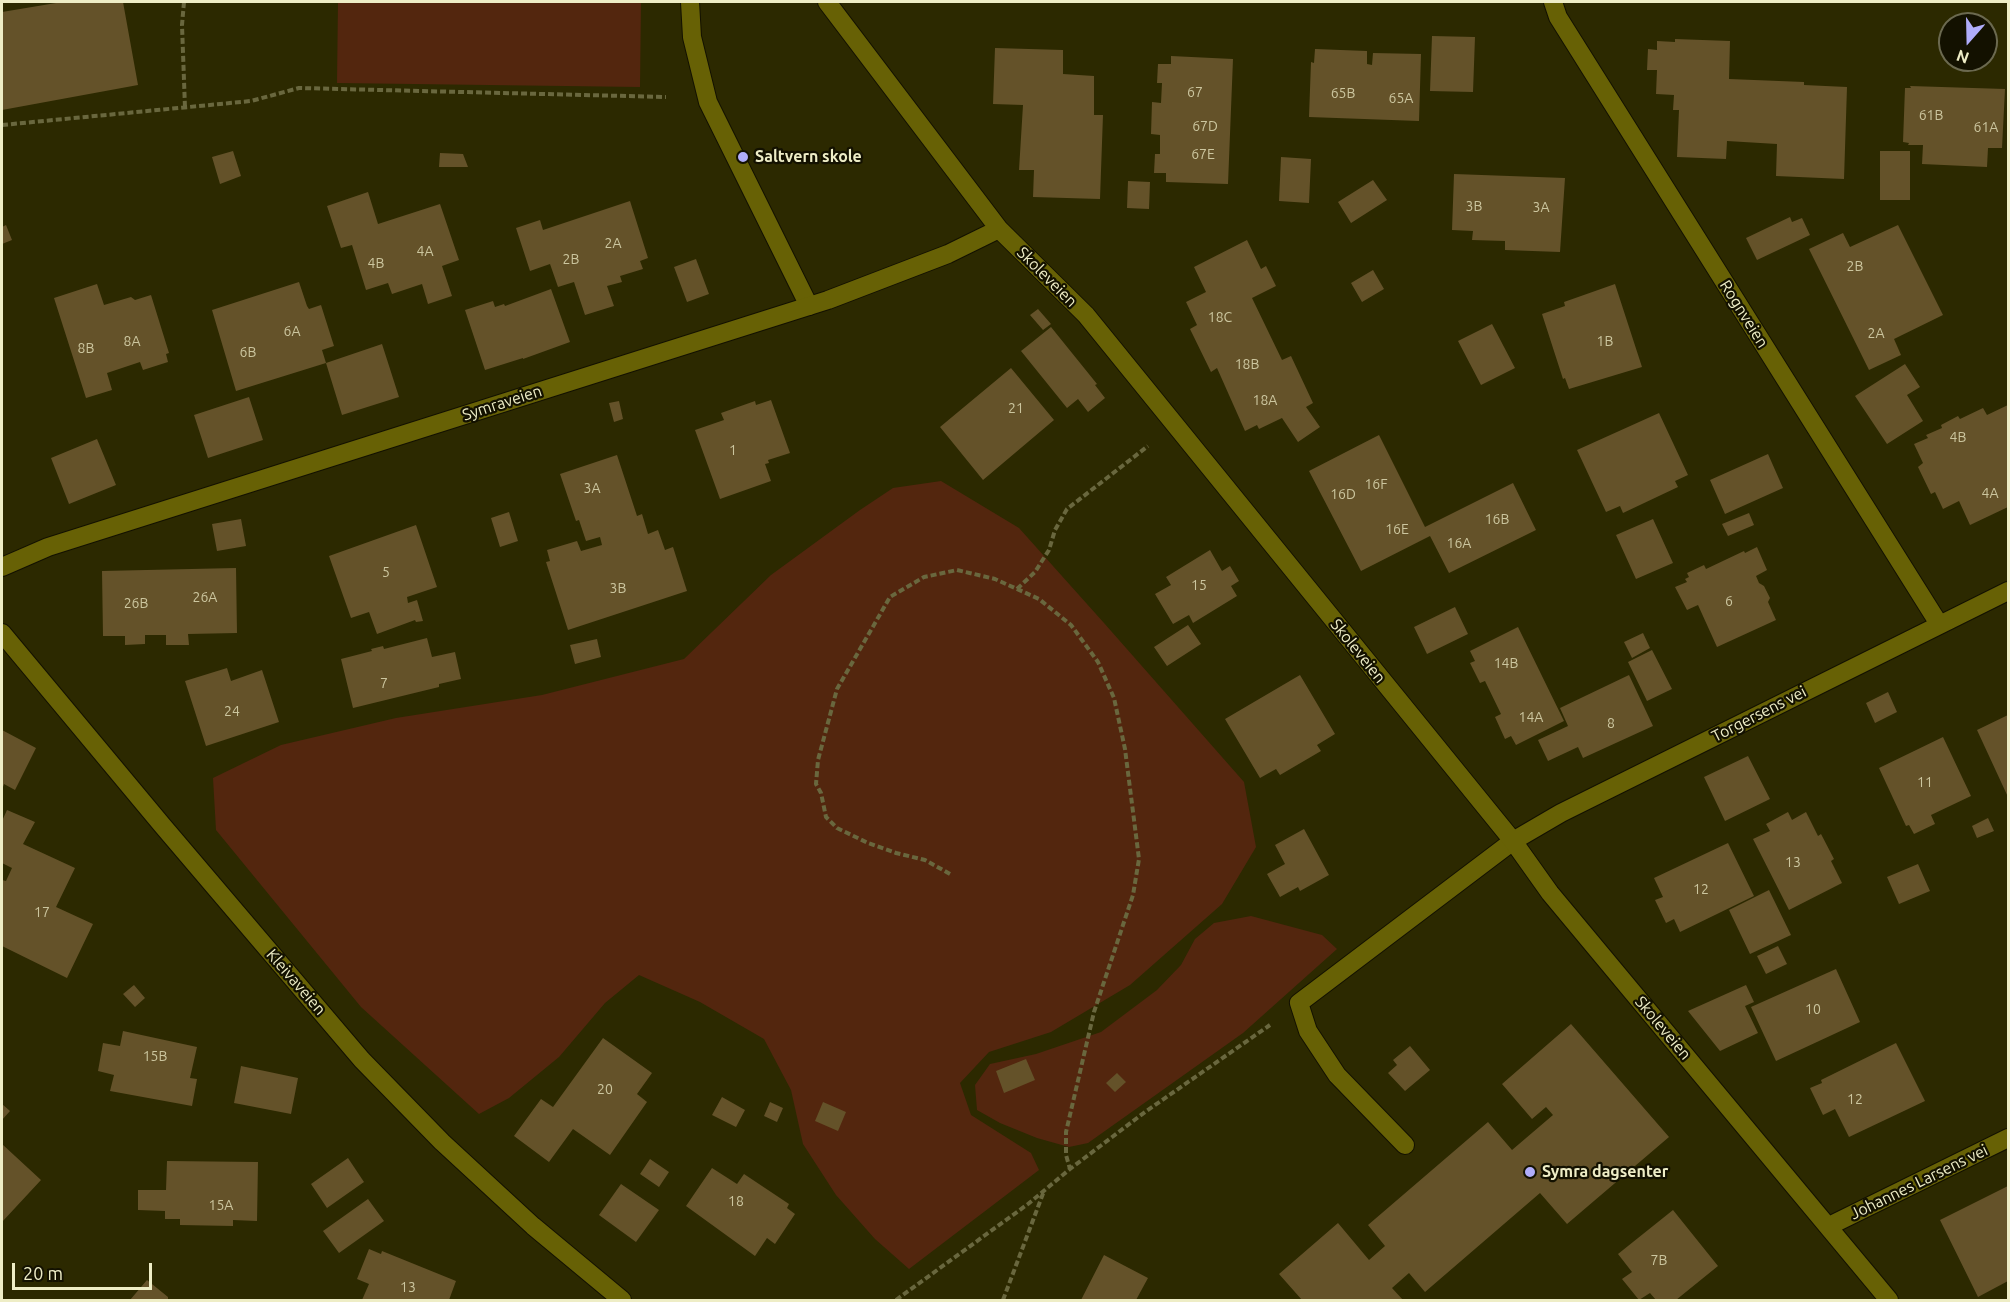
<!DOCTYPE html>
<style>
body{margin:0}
#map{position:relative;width:2010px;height:1302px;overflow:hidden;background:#2c2900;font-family:Ubuntu,sans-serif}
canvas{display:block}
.frame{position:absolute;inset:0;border:3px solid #eeedc6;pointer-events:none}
.north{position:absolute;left:1938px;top:12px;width:60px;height:60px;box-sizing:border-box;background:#131100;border:2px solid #6b694f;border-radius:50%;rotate:200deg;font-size:16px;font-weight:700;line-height:24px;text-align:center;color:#eeedc6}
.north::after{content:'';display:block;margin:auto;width:21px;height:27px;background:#b0adfa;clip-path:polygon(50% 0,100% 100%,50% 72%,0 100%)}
.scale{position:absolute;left:12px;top:1263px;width:140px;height:27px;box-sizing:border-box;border:3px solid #eeedc6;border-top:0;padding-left:8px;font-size:18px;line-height:21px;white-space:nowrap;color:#eeedc6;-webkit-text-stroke:4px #131100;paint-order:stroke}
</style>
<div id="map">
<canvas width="2010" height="1302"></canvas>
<div class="frame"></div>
<div class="north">N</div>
<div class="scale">20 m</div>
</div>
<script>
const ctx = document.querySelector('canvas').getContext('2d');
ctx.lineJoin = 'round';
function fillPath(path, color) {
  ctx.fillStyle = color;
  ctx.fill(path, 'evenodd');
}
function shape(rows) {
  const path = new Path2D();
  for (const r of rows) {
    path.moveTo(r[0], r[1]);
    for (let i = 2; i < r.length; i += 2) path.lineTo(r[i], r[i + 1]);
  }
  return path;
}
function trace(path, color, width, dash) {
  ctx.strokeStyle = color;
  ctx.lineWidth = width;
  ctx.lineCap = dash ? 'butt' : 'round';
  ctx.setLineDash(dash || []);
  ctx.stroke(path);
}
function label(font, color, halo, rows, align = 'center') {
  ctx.font = font + ' Ubuntu,sans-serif';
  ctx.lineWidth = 4.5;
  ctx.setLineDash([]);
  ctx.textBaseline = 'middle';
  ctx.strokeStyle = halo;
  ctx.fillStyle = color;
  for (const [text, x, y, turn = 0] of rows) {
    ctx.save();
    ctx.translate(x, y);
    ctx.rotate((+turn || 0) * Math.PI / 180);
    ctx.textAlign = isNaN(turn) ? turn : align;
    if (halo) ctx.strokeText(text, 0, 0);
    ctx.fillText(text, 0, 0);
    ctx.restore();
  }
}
fillPath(shape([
 [338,2,641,2,640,87,337,83],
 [941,481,1019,528,1104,623,1244,782,1256,847,1222,904,1130,985,1051,1032,989,1052,960,1083,971,1115,1031,1153,1039,1170,909,1269,875,1239,836,1195,803,1144,791,1090,764,1039,700,1002,639,975,605,1003,559,1057,509,1098,479,1114,361,1007,216,830,213,778,281,745,396,718,542,695,684,659,771,575,860,510,893,488],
 [1251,916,1322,935,1337,949,1243,1033,1088,1143,1069,1147,1037,1138,1000,1123,977,1110,975,1085,990,1064,1036,1054,1101,1032,1157,990,1181,965,1195,939,1214,923]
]), '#53260e');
fillPath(shape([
 [62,2,123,2,138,85,2,110,2,12],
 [1432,36,1475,37,1473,92,1430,91],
 [1675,39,1730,41,1729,79,1804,82,1804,85,1847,87,1844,179,1776,176,1777,144,1727,141,1726,159,1677,157,1679,110,1673,110,1674,95,1656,94,1657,70,1647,70,1648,49,1657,50,1657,41,1675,42],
 [995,48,1063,50,1063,74,1094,76,1094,115,1103,115,1100,199,1033,197,1034,170,1019,170,1023,105,993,104],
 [1315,49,1367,51,1367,64,1372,65,1373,53,1421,54,1419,121,1309,117,1311,62,1314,63],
 [1171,56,1233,59,1228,184,1166,182,1166,173,1154,173,1155,154,1160,154,1160,135,1151,134,1152,102,1161,103,1162,83,1157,83,1158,64,1171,64],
 [1910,86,2005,89,2002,148,1988,148,1987,167,1922,164,1923,145,1908,145,1909,143,1903,142,1905,88,1911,88],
 [233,151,241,176,220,184,212,157],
 [1880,151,1910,151,1910,200,1880,200],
 [440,153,463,154,468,167,439,167],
 [1281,157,1311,159,1309,203,1279,201],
 [1454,174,1565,178,1560,252,1505,250,1505,241,1472,240,1473,231,1452,230],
 [1373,180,1387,200,1351,223,1338,202],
 [1128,181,1150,182,1149,209,1127,208],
 [368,192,378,224,440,204,459,260,442,266,452,296,428,304,422,284,392,294,388,283,366,290,352,245,341,248,327,206],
 [630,201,648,258,640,261,643,269,620,276,622,282,607,286,614,306,585,315,574,282,558,287,550,264,530,271,516,228,540,220,543,230],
 [1790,217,1792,222,1802,218,1810,235,1757,260,1746,238],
 [6,225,12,240,2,244,2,227],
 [1898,225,1943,315,1894,339,1901,355,1869,370,1809,249,1843,233,1850,247],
 [1247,240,1261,269,1266,266,1276,286,1252,298,1282,360,1291,356,1313,403,1306,407,1320,427,1298,442,1282,418,1259,429,1257,425,1245,431,1217,368,1211,372,1190,329,1197,325,1186,302,1206,292,1194,267],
 [696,259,709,294,687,302,674,267],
 [1373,270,1384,289,1362,302,1351,283],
 [299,282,307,306,309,309,321,305,334,346,322,350,326,363,236,391,212,310],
 [97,284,104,305,131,297,135,300,151,295,169,353,166,354,168,362,143,370,140,362,107,373,112,390,86,398,54,298],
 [1615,284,1642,367,1569,389,1565,378,1563,379,1542,314,1565,306,1564,302],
 [551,289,570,342,523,359,523,358,485,370,465,310,493,301,495,307,504,304,505,306],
 [1038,309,1051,324,1043,330,1030,315],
 [1492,324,1515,368,1481,385,1458,341],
 [1051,327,1097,384,1095,385,1105,398,1088,412,1078,399,1067,408,1021,351],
 [382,344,399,397,342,415,326,363],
 [1905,364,1920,387,1907,395,1923,421,1887,444,1855,396],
 [1011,368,1054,420,983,480,940,427],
 [249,397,263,440,208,458,194,415],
 [771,400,790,453,768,460,769,463,765,464,771,481,720,499,695,430,724,420,721,413,755,401,756,405],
 [619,401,623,419,614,422,609,403],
 [2008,405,2008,507,1970,525,1959,501,1943,509,1935,492,1931,494,1918,467,1923,463,1914,444,1928,438,1926,435,1942,428,1941,425,1958,416,1960,419,1983,408,1987,415],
 [1659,413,1688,475,1675,481,1678,487,1623,513,1620,506,1606,512,1577,450],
 [1379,435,1425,527,1513,483,1536,530,1449,573,1430,536,1361,571,1309,471],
 [97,439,116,485,69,504,51,458],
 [1768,454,1783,488,1725,514,1710,480],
 [617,455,637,516,642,514,648,534,658,530,665,550,673,547,687,591,568,630,546,562,550,561,547,550,577,541,581,551,602,545,600,537,586,541,579,520,576,521,560,474],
 [509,512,518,541,500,547,491,518],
 [1749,513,1754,525,1728,536,1722,524],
 [241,519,246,546,217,551,212,524],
 [1653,519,1673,563,1636,579,1616,535],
 [416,525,437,587,407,597,408,603,417,600,423,621,416,622,415,620,377,634,369,612,351,618,329,556],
 [1757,547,1767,570,1756,576,1759,583,1764,586,1770,598,1768,602,1776,620,1717,647,1698,605,1687,610,1675,587,1687,582,1685,579,1689,577,1687,573,1704,565,1706,569,1744,551,1745,553],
 [1210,550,1222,571,1230,566,1239,581,1231,586,1237,596,1193,623,1189,615,1173,624,1155,594,1171,585,1166,577],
 [236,568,237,633,188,634,189,645,166,645,166,635,145,635,145,644,125,645,125,636,103,636,102,571],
 [1455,607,1468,634,1427,654,1414,627],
 [1188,625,1201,644,1167,666,1154,647],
 [1518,627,1564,721,1516,745,1511,736,1505,739,1495,717,1501,714,1485,681,1480,683,1470,663,1475,661,1470,651],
 [1643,633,1650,648,1632,658,1624,642],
 [427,638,432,657,455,652,461,679,439,684,439,687,353,708,341,659,372,651,371,649,383,646,384,649],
 [597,639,601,657,575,664,570,645],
 [1652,650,1672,689,1647,701,1628,662],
 [227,668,231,681,262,670,279,722,206,746,185,681],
 [1300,675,1335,734,1317,745,1321,751,1280,775,1276,769,1260,778,1225,719],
 [1629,675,1653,726,1583,758,1578,747,1548,761,1538,740,1568,726,1560,708],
 [1888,692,1897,712,1875,723,1866,703],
 [2008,715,2008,797,1977,730],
 [2,730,36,748,15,790,4,784,2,790],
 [1943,737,1971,796,1931,815,1935,824,1914,834,1909,825,1906,826,1879,768],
 [1748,756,1770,799,1725,821,1704,777],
 [7,810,35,822,23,844,75,868,56,907,93,924,67,978,2,946,2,880,6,881,12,868,2,863,2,821],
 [1788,812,1792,820,1806,812,1818,836,1821,834,1834,859,1831,861,1842,883,1789,910,1753,839,1770,831,1766,824],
 [1988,818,1994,831,1977,838,1972,826],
 [1304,829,1329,875,1300,891,1298,887,1280,897,1267,874,1285,864,1275,845],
 [1728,843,1754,896,1680,932,1674,919,1666,923,1655,900,1663,897,1654,878],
 [1918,864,1930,891,1899,904,1887,877],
 [1769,890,1791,935,1750,954,1729,910],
 [1778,946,1787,964,1766,974,1757,956],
 [1836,969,1860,1022,1776,1061,1751,1007],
 [134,985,145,998,135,1007,123,994],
 [1746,985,1754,1002,1745,1006,1758,1033,1720,1051,1688,1011],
 [1571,1024,1669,1137,1567,1224,1540,1193,1425,1292,1409,1273,1392,1288,1403,1300,1302,1300,1279,1274,1338,1223,1369,1260,1385,1246,1368,1225,1488,1122,1512,1150,1553,1115,1546,1107,1532,1119,1502,1084],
 [123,1031,197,1047,190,1078,197,1079,192,1106,110,1091,114,1075,98,1071,103,1043,120,1046],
 [603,1038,652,1073,637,1094,647,1102,610,1155,573,1129,549,1162,514,1136,541,1099,553,1107],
 [1896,1043,1925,1101,1849,1137,1835,1109,1823,1115,1810,1088,1822,1083,1821,1080],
 [1410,1046,1430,1070,1405,1091,1388,1073,1397,1065,1393,1060],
 [1026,1059,1035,1080,1004,1093,996,1071],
 [241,1066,298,1078,291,1114,234,1103],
 [1117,1073,1126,1082,1115,1092,1106,1083],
 [722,1097,745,1110,736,1127,712,1115],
 [770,1102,783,1108,777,1122,764,1116],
 [823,1102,846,1112,838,1131,815,1121],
 [2,1104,10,1111,2,1120],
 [2,1144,41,1180,2,1222],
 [348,1158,364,1182,327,1208,311,1184],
 [650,1159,669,1172,659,1187,640,1174],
 [167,1161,258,1162,257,1221,233,1220,233,1226,180,1225,180,1219,165,1219,165,1211,138,1210,138,1190,166,1190],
 [712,1168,737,1184,744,1174,789,1204,787,1208,795,1214,775,1244,767,1238,755,1256,686,1206],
 [621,1184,659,1210,636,1242,599,1215],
 [2008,1186,2008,1281,1978,1297,1940,1220],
 [368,1199,384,1221,339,1253,323,1231],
 [1673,1210,1718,1266,1676,1300,1656,1300,1650,1293,1639,1300,1622,1279,1632,1272,1618,1254],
 [369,1249,381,1254,382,1251,456,1281,449,1300,362,1300,369,1284,357,1279],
 [1104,1255,1148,1278,1136,1300,1081,1300],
 [147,1280,168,1297,168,1300,130,1300]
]), '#645229');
const lane = shape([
 [690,2,692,37,708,102,809,306],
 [1405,1145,1337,1075,1308,1031,1299,1003,1513,841]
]);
const street = shape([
 [827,2,999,229,1086,315,1513,841,1550,893,1889,1300],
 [1553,2,1558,17,1939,624],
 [2,567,48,547,828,300,948,254,999,229],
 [2,633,162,825,362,1060,442,1142,533,1226,622,1300],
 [1513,841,1561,813,2008,591],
 [1829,1226,2008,1138]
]);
trace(lane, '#131100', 20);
trace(street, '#131100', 20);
trace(shape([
 [184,2,182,25,185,108],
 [2,125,251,101,299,88,666,97],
 [1017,589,1035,572,1049,550,1055,530,1067,509,1148,446],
 [950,874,925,860,896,853,868,843,837,828,826,817,821,793,816,784,818,760,837,689,890,597,924,577,957,570,995,579,1039,599,1071,625,1098,662,1114,698,1125,749,1139,859,1133,895,1094,1012,1066,1132,1066,1155,1070,1169],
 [896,1300,1028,1204,1070,1169,1145,1112,1270,1025],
 [1003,1300,1044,1191]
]), '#69673e', 4, [6, 3]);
trace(lane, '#676105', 18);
trace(street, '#676105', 18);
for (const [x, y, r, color] of [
 [743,157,6,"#b0adfa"],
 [1530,1172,6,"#b0adfa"]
]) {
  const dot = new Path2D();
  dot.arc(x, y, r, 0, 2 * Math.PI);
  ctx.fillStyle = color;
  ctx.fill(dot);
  trace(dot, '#131100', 2);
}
label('14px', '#ccc69f', null, [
 ["67",1195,92],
 ["65B",1343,93],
 ["65A",1401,98],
 ["61B",1931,115],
 ["67D",1205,126],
 ["61A",1986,127],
 ["67E",1203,154],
 ["3B",1474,206],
 ["3A",1541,207],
 ["2A",613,243],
 ["4A",425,251],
 ["2B",571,259],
 ["4B",376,263],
 ["2B",1855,266],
 ["18C",1220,317],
 ["6A",292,331],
 ["2A",1876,333],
 ["8A",132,341],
 ["1B",1605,341],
 ["8B",86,348],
 ["6B",248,352],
 ["18B",1247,364],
 ["18A",1265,400],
 ["21",1016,408],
 ["4B",1958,437],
 ["1",733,450],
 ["16F",1376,484],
 ["3A",592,488],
 ["4A",1990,493],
 ["16D",1343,494],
 ["16B",1497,519],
 ["16E",1397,529],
 ["16A",1459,543],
 ["5",386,572],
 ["15",1199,585],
 ["3B",618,588],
 ["26A",205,597],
 ["6",1729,601],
 ["26B",136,603],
 ["14B",1506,663],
 ["7",384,683],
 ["24",232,711],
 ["14A",1531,717],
 ["8",1611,723],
 ["11",1925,782],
 ["13",1793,862],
 ["12",1701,889],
 ["17",42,912],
 ["10",1813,1009],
 ["15B",155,1056],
 ["20",605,1089],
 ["12",1855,1099],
 ["18",736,1201],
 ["15A",221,1205],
 ["7B",1659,1260],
 ["13",408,1287]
]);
label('bold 16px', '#eeedc6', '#131100', [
 ["Saltvern skole",755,157],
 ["Symra dagsenter",1542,1172]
], 'left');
label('16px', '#eeedc6', '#131100', [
 ["Skoleveien",1047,277,45],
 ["Rognveien",1744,314,58],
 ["Symraveien",502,403,-18],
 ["Skoleveien",1358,651,51],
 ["Torgersens vei",1759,714,-27],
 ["Kleivaveien",296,982,49],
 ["Skoleveien",1663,1028,50],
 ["Johannes Larsens vei",1919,1182,-26]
]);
</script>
